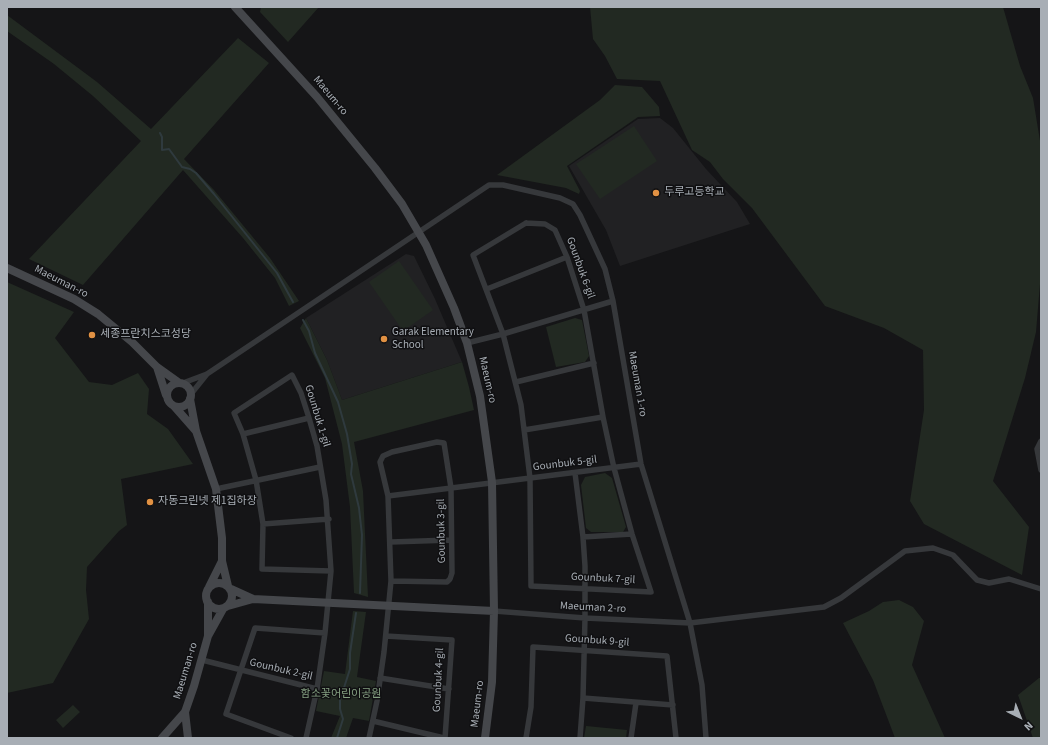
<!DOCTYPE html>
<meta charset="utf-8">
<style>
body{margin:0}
#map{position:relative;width:1048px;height:745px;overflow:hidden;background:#151517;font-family:"Source Sans 3",sans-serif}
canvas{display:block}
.frame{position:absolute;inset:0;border:8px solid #a8aeb5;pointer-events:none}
.north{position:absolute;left:1000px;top:697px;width:40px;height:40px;-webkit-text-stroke:3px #101012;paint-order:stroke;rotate:137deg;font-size:11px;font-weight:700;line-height:16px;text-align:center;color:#a8aeb5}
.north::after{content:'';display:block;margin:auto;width:14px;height:18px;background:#a8aeb5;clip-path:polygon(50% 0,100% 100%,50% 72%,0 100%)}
</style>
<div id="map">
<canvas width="1048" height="745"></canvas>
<div class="frame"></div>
<div class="north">N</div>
</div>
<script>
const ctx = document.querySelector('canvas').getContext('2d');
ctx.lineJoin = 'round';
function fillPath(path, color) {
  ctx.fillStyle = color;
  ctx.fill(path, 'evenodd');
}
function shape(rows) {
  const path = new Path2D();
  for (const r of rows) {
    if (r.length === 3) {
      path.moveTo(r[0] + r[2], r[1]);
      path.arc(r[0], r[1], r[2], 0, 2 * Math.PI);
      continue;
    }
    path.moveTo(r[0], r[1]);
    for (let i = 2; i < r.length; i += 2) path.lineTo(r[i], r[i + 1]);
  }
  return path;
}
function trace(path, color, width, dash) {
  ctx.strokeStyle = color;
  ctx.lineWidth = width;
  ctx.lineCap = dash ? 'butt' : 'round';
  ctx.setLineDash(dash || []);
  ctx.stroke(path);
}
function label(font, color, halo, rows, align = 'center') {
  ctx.font = font + ' "Source Sans 3","Noto Sans KR",sans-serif';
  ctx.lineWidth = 3;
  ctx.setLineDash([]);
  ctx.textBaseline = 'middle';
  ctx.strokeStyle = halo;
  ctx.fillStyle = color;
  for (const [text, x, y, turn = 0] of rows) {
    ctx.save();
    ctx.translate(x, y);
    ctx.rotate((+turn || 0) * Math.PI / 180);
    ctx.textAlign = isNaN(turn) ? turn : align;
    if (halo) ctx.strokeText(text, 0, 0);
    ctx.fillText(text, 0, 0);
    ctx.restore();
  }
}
fillPath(shape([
 [660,118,673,128,706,169,737,202,750,224,620,266,606,230,569,166,638,119],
 [406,254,414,256,435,299,462,362,342,400,327,360,306,318]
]), '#212123');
fillPath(shape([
 [261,7,319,7,288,42,260,12],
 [590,7,1003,7,1020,66,1033,98,1041,147,1041,272,1036,332,1025,378,993,481,1029,527,1022,575,924,524,910,501,924,410,923,350,884,328,825,306,752,208,723,179,710,162,692,150,660,81,617,79,605,56,593,39],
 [7,15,97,82,151,129,238,38,269,63,184,159,214,190,270,258,299,301,289,306,275,278,243,238,183,170,83,285,29,259,141,141,93,96,54,64,7,31],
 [615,85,642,87,659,107,660,116,638,117,567,166,580,191,579,194,566,188,497,175,600,100],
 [634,126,657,161,600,199,576,164],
 [399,261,433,310,403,331,369,282],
 [7,282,74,312,55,338,89,382,112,385,138,373,149,389,147,414,168,429,193,464,121,479,127,525,119,531,87,567,86,590,89,619,53,683,7,693],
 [306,318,327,360,342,400,462,362,469,387,474,410,354,442,363,491,368,597,354,593,350,507,342,444,325,378,300,328],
 [575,318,582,320,589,356,585,362,556,367,546,327],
 [605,473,612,478,626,527,623,532,591,532,586,528,581,485,585,477],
 [899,600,913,607,924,621,912,665,945,738,895,738,873,680,843,623,869,611,883,602],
 [353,611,366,612,357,677,376,681,369,721,353,718,346,738,331,738,340,716,316,711,324,671,345,674],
 [1039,678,1041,678,1041,738,1033,738,1018,695],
 [73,705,80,712,63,728,56,720],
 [586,726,627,730,626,738,584,738]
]), '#222922');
trace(shape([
 [160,133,162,137,162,150,169,149,182,167,190,169,196,173,214,194,277,273,293,302],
 [303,320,309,331,315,353,338,402,347,434,352,464,351,474,359,508,362,535,360,593],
 [337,738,343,719,340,709,340,700,350,669,350,653,356,613]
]), '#2f3a3e', 2);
trace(shape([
 [526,223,545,224,555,230,567,257,584,310,603,417,614,468,632,534,651,592,531,586,530,478,521,405,503,334,473,255,526,223],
 [487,289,567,257],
 [467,343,503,334,613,301],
 [516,382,594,363],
 [183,383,207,374,489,185,503,185,560,198,573,204,580,215,605,269,613,301,641,464,690,623,702,685,706,738],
 [191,394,207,374],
 [524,430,603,417],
 [243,434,309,418],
 [1041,441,1037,449,1041,470],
 [437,442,444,443,451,488,452,573,450,579,447,582,391,581,388,496,380,462,383,456,392,452,437,442],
 [575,473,583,537,585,566,585,618,583,698],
 [216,489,320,467],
 [388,496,641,464],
 [263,524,329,519],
 [583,537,632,534],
 [391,542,451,540],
 [494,611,585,618,690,623,824,607,841,598,905,551,933,548,953,555,977,580,989,583,1009,579,1041,589],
 [325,633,331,571,326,500,317,446,309,418,301,393,292,375,234,413,243,434,256,480,263,524,262,569,331,571],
 [386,636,452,640,445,738],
 [202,660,317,689],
 [380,678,449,689],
 [373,721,444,738],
 [291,738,226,714,255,628,325,633,317,689,306,738],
 [369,738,377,701,384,652,391,581],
 [526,738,531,707,533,647,667,656,676,738],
 [580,738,583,698,673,705],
 [631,738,636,703]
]), '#36383b', 5.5);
trace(shape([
 [235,7,317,97,375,168,402,204,426,245,454,308,467,343,480,396,492,482,494,611,492,682,485,738],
 [7,268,74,299,98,314,132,342,157,367,178,382],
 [157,367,166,395],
 [179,395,12],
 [190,399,196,431,216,489,222,538,222,561,228,586],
 [174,406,196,431],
 [219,596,13],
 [209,587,222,561],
 [231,589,253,599],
 [228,606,253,599,494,611],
 [208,636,223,609],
 [185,712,188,738],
 [162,738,185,712,194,686,208,636,208,602]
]), '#45474b', 8);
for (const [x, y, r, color] of [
 [656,193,4,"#e19143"],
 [92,335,4,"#e19143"],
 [384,339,4,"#e19143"],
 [150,502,4,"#e19143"]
]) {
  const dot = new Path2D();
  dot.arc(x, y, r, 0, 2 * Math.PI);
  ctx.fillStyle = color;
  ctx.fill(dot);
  trace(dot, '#101012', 1.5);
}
label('11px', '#a8aeb5', '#101012', [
 ["Maeum-ro",330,96,50],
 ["Gounbuk 6-gil",580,268,70],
 ["Maeuman-ro",61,282,27],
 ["Maeum-ro",487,380,77],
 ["Maeuman 1-ro",637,384,80],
 ["Gounbuk 1-gil",317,416,73],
 ["Gounbuk 5-gil",565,464,-7],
 ["Gounbuk 3-gil",442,531,-91],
 ["Gounbuk 7-gil",603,579,3],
 ["Maeuman 2-ro",593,608,3],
 ["Gounbuk 9-gil",597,641,4],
 ["Gounbuk 2-gil",281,670,13],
 ["Maeuman-ro",186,671,-73],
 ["Gounbuk 4-gil",439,680,-87],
 ["Maeum-ro",478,704,-83]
]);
label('11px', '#a8aeb5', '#101012', [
 ["두루고등학교",664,193],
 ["Garak Elementary",392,333],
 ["School",392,346],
 ["세종프란치스코성당",100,335],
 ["자동크린넷 제1집하장",158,502]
], 'left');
label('11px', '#849f81', '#101012', [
 ["함소꽃어린이공원",341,695]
]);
</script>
